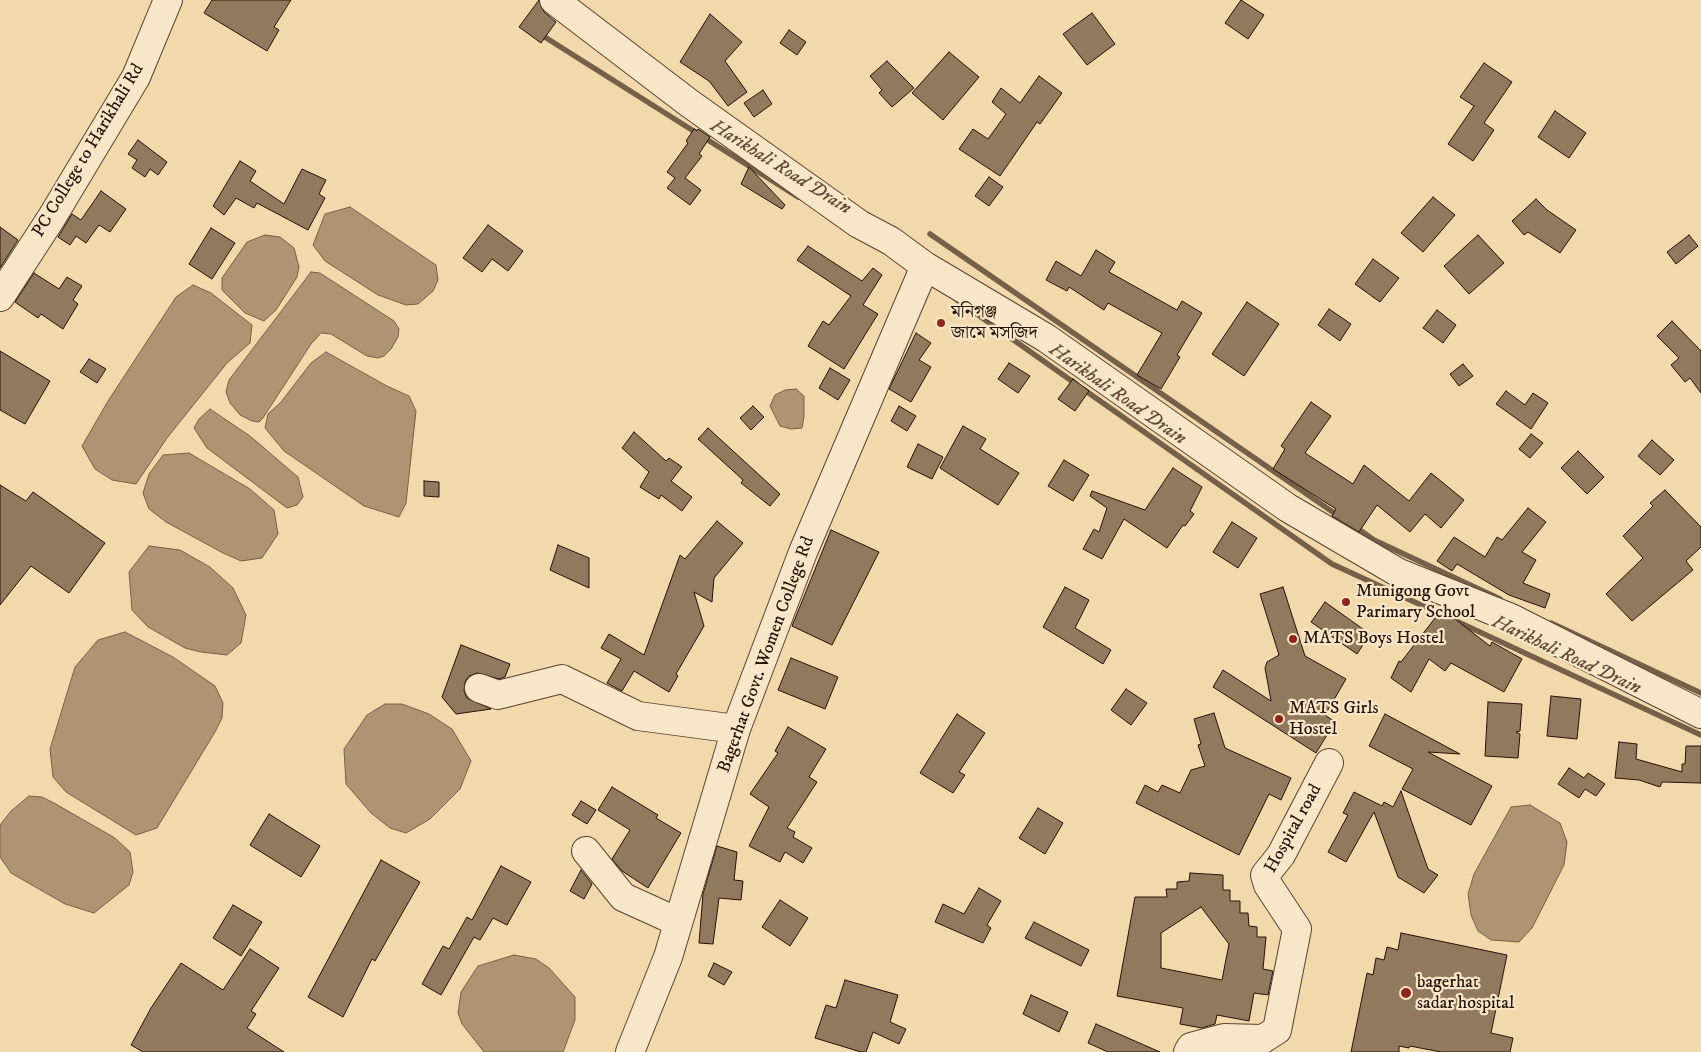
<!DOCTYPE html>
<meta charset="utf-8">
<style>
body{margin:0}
canvas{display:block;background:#f2d9ab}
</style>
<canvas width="1701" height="1052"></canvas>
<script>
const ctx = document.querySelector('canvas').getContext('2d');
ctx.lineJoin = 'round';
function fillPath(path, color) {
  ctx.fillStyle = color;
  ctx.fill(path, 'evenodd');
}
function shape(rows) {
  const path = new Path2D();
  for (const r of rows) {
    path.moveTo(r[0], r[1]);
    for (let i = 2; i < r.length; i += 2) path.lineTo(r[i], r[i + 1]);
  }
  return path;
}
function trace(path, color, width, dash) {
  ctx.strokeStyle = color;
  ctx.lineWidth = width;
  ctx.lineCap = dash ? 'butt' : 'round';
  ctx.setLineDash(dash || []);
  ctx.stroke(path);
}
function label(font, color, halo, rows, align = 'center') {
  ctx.font = font + ' "IM FELL DW Pica","Noto Serif Bengali",serif';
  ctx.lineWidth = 4.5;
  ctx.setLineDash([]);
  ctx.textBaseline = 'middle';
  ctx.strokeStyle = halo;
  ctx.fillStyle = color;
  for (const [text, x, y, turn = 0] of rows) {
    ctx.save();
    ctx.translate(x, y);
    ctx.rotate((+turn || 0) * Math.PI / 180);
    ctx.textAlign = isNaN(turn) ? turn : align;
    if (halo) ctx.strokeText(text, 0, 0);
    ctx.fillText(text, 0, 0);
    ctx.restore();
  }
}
const water = shape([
 [350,207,436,265,438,280,433,291,418,304,406,305,378,295,325,261,313,245,325,214,350,207],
 [265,235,280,237,294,248,299,267,297,277,276,310,264,321,245,313,222,290,222,278,247,242,265,235],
 [311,272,320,273,394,321,399,329,398,337,391,349,384,356,378,358,367,356,331,334,321,333,311,344,263,418,259,422,252,421,240,415,230,403,226,392,229,380,311,272],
 [193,285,211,293,252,325,250,343,227,363,167,438,136,484,112,480,95,469,82,446,108,401,176,297,193,285],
 [326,352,387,386,409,396,416,411,406,503,399,517,364,506,284,451,265,428,268,414,281,402,311,363,326,352],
 [796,389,804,396,804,417,802,428,791,429,780,426,770,406,775,395,785,390,796,389],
 [210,409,250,436,298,477,303,497,297,505,287,508,207,448,194,428,199,419,210,409],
 [189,453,250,489,274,510,278,534,262,558,241,561,223,553,166,522,149,509,143,493,149,474,163,455,189,453],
 [149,546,180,550,210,567,233,588,246,615,241,643,227,655,201,652,185,648,148,627,132,610,129,572,149,546],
 [125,632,173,657,215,686,223,703,222,718,215,732,157,828,136,835,66,792,53,777,50,749,75,667,98,640,125,632],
 [385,704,402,704,429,714,452,729,471,761,460,789,430,819,406,833,390,828,371,813,346,784,344,749,367,715,385,704],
 [29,796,42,797,54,803,115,838,130,852,133,872,129,885,94,913,65,904,11,873,0,857,0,825,11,811,29,796],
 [1530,805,1560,823,1567,842,1564,865,1532,928,1519,942,1491,940,1478,931,1471,915,1468,894,1474,874,1511,807,1530,805],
 [514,955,536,959,549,968,575,997,575,1020,563,1052,484,1052,462,1024,458,1013,461,992,478,966,514,955]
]);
fillPath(water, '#ad9574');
trace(water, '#776049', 1);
trace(shape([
 [540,34,798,197],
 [930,234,1340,517],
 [957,300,1076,384],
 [1083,389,1332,564,1445,616],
 [1354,526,1374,540,1500,599],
 [1456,621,1701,735],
 [1551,623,1701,693]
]), '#776049', 5.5);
const building = shape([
 [212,0,291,0,274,27,279,30,267,51,204,13,212,0],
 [539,0,544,12,556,22,541,43,519,27,539,0],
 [1241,0,1264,15,1248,39,1225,23,1241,0],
 [1092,13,1115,44,1087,65,1063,34,1092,13],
 [710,14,742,42,725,61,747,92,728,106,709,81,680,62,710,14],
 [789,30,806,42,797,55,780,43,789,30],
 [949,52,979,77,943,120,912,93,949,52],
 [887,61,914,88,892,107,879,93,882,90,870,76,887,61],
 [1484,63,1512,82,1484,123,1494,130,1473,161,1448,144,1474,106,1460,97,1484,63],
 [1039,76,1062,93,1040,124,1037,122,1000,176,959,149,973,129,988,139,1006,114,992,102,1001,88,1020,103,1039,76],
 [763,90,772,104,754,117,744,103,763,90],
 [1555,111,1586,133,1569,158,1538,137,1555,111],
 [694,129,697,131,698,129,710,137,699,154,702,156,685,178,701,190,690,205,667,188,675,178,667,172,688,143,686,141,694,129],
 [138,140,167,162,158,175,150,169,145,177,132,168,137,160,128,154,138,140],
 [240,161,256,171,250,181,284,204,302,169,326,180,319,194,325,198,308,230,257,203,254,208,236,198,224,215,213,206,240,161],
 [749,167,785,205,782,209,741,184,749,167],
 [989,177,1003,187,989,206,975,196,989,177],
 [101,191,126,209,110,232,99,225,86,243,76,236,70,245,58,237,72,214,81,220,101,191],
 [1433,197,1455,215,1423,252,1401,233,1433,197],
 [1536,199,1547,210,1576,230,1560,253,1528,232,1524,235,1512,221,1536,199],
 [488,225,523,251,508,271,492,259,482,272,463,258,488,225],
 [0,227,18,240,0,268,0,227],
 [211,228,235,243,212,279,189,264,211,228],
 [1478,235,1504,263,1469,294,1444,266,1478,235],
 [1689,235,1698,246,1676,264,1667,252,1689,235],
 [808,246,862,281,873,268,882,275,863,305,878,314,844,369,808,346,823,321,829,325,851,296,797,260,808,246],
 [1096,250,1115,262,1109,272,1177,310,1182,301,1202,313,1177,355,1180,357,1161,389,1137,375,1162,333,1108,303,1104,310,1069,287,1067,291,1046,280,1056,261,1081,276,1096,250],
 [1373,259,1399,278,1380,302,1355,284,1373,259],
 [34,273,59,289,67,277,82,286,73,300,78,304,63,329,41,314,38,318,15,302,34,273],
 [1247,302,1279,324,1244,376,1212,354,1247,302],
 [1329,309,1351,324,1340,341,1318,325,1329,309],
 [1437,310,1456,325,1443,343,1423,328,1437,310],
 [1672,321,1701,351,1701,393,1690,378,1685,382,1671,365,1679,358,1657,336,1672,321],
 [916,333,931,343,919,360,931,367,911,402,889,389,916,333],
 [0,351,50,381,25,424,0,410,0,351],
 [89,359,106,369,97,383,80,372,89,359],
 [1009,363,1030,376,1018,393,998,379,1009,363],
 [1463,364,1473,376,1459,386,1450,374,1463,364],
 [830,368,850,380,838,400,819,388,830,368],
 [1073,379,1089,391,1075,411,1058,399,1073,379],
 [1506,391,1525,405,1533,393,1548,403,1531,429,1496,404,1506,391],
 [1311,402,1331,416,1305,453,1353,484,1364,465,1409,501,1431,473,1464,500,1441,528,1425,514,1410,532,1377,505,1359,532,1332,516,1336,509,1273,469,1285,449,1281,446,1311,402],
 [753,406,764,417,751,430,740,418,753,406],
 [899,406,916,416,907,431,891,421,899,406],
 [963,426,986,439,980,449,1019,473,998,505,940,468,963,426],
 [708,428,780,494,770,506,741,483,743,480,698,439,708,428],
 [634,432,666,461,669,458,682,467,671,481,692,497,682,511,661,495,659,499,640,487,649,472,622,448,634,432],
 [1531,434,1543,443,1530,458,1519,449,1531,434],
 [1652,440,1674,460,1660,475,1638,456,1652,440],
 [918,444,943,457,932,479,907,467,918,444],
 [1578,451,1604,477,1587,494,1561,468,1578,451],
 [1064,460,1089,475,1073,501,1048,486,1064,460],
 [1173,468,1202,487,1190,511,1194,514,1185,526,1183,525,1167,548,1124,519,1102,559,1083,549,1094,529,1099,532,1107,508,1090,496,1092,491,1145,510,1173,468],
 [424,481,439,482,439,497,424,496,424,481],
 [0,485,26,501,33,492,105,543,69,593,31,566,0,605,0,485],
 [1665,490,1701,527,1701,547,1686,561,1693,570,1632,621,1606,594,1643,558,1623,536,1653,506,1650,503,1665,490],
 [1528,508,1546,522,1522,552,1536,560,1523,583,1550,594,1545,608,1509,595,1457,564,1452,571,1437,561,1454,537,1485,557,1497,537,1502,540,1528,508],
 [717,521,743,543,714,578,712,602,694,592,704,626,676,674,678,676,669,692,634,671,622,691,607,683,621,659,601,648,609,634,644,655,680,555,685,559,717,521],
 [1232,522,1257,538,1238,568,1213,552,1232,522],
 [831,530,879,552,832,645,792,626,831,530],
 [558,545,589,558,589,588,550,570,558,545],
 [1065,587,1089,600,1075,628,1111,650,1103,664,1043,627,1065,587],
 [1283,587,1305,656,1346,679,1325,715,1335,722,1316,753,1213,687,1223,670,1271,701,1265,668,1267,662,1279,655,1260,594,1283,587],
 [1325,602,1370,634,1357,654,1311,622,1325,602],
 [1442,609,1490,646,1492,642,1522,659,1504,692,1451,663,1445,671,1429,659,1411,692,1391,678,1399,661,1401,662,1442,609],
 [461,645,510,664,505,677,499,679,477,673,469,676,465,682,464,691,467,698,491,709,456,714,442,697,461,645],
 [791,658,838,677,825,709,778,690,791,658],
 [1126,689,1147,703,1131,725,1111,710,1126,689],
 [1551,696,1581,699,1577,739,1547,736,1551,696],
 [1488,702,1522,704,1520,731,1516,732,1520,734,1518,758,1485,756,1488,702],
 [1214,713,1225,748,1291,778,1281,800,1269,794,1239,855,1136,803,1145,785,1158,792,1162,785,1180,793,1191,770,1205,766,1198,745,1201,744,1194,719,1214,713],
 [957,714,985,733,959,772,965,775,953,793,920,773,957,714],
 [1385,714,1460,754,1428,752,1492,786,1471,825,1402,789,1413,769,1369,746,1385,714],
 [788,727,826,749,809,777,817,782,787,828,795,832,793,837,812,848,803,863,785,852,780,862,749,846,769,807,750,794,778,753,775,751,788,727],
 [1619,742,1637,744,1636,759,1682,772,1682,764,1685,764,1686,746,1701,746,1701,783,1662,782,1660,787,1639,780,1615,778,1619,742],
 [1569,768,1584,778,1588,773,1605,784,1596,796,1585,789,1579,798,1558,784,1569,768],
 [612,787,658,815,656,818,681,833,648,888,622,871,612,859,630,830,598,810,612,787],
 [1401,791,1428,869,1438,875,1424,893,1398,877,1374,812,1346,862,1328,852,1348,815,1343,813,1354,792,1382,806,1384,802,1393,807,1401,791],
 [581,801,596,810,587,824,572,815,581,801],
 [1038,808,1063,823,1045,854,1019,838,1038,808],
 [269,814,320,846,301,877,250,845,269,814],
 [717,846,737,852,734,880,743,881,741,900,719,898,713,944,699,943,703,894,717,846],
 [381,860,420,882,375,961,372,959,343,1017,308,997,381,860],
 [501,866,531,882,507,925,493,918,480,940,474,937,441,995,422,984,443,946,449,949,467,917,472,920,501,866],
 [581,870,592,884,584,899,570,891,581,870],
 [1190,873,1223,875,1223,890,1230,890,1230,901,1240,901,1240,913,1248,913,1249,926,1257,927,1257,937,1266,937,1263,969,1273,971,1268,995,1254,993,1249,1021,1217,1015,1215,1024,1202,1028,1180,1024,1183,1008,1117,996,1135,897,1167,897,1166,889,1177,889,1177,882,1189,881,1190,873],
 [1201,907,1229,944,1222,980,1161,968,1161,933,1201,907],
 [979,888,1001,901,987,925,991,928,983,943,935,922,943,904,964,914,979,888],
 [780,900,808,918,790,946,762,927,780,900],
 [233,905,262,922,241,956,213,938,233,905],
 [1034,922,1089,950,1081,966,1025,938,1034,922],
 [1401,933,1507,955,1491,1033,1513,1038,1510,1052,1441,1052,1410,1046,1409,1048,1399,1046,1399,1052,1351,1052,1367,973,1373,975,1376,958,1384,960,1387,947,1398,950,1401,933],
 [250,949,279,968,251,1011,256,1014,247,1028,284,1052,143,1052,131,1045,151,1008,181,963,223,990,250,949],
 [714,963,732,972,724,985,708,976,714,963],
 [845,980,898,995,890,1022,906,1029,899,1044,873,1032,866,1052,861,1052,815,1038,826,1005,836,1008,845,980],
 [1031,995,1068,1012,1059,1032,1023,1014,1031,995],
 [1096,1024,1160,1052,1108,1052,1088,1043,1096,1024]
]);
fillPath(building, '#91795d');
trace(building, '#271109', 1);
const minor = shape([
 [554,0,689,103,859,224,891,241,925,266,1046,338,1288,508,1399,573,1511,618,1701,714],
 [0,297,52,217,136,77,168,0],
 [479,688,498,695,562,679,638,716,736,729],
 [586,851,623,897,678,922],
 [630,1052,668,957,736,729,803,552,925,266],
 [1188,1052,1191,1047,1224,1038,1263,1039,1277,1030,1297,929,1268,885,1265,875,1281,855,1329,763]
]);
trace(minor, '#5a4332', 30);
trace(minor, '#f7e6c8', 28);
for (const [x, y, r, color] of [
 [941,323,5,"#8f2418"],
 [1346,602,5,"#8f2418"],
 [1293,639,5,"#8f2418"],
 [1279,719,5,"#8f2418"],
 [1406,993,6,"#8f2418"]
]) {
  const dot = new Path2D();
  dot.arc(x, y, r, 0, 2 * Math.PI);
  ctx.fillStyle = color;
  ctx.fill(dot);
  trace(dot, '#f7e6c8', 2);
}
label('18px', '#271109', '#f7e6c8', [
 ["PC College to Harikhali Rd",89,151,-59],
 ["Bagerhat Govt. Women College Rd",767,655,-70],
 ["Hospital road",1294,829,-61]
]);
label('18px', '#271109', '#f7e6c8', [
 ["মনিগঞ্জ",951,313],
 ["জামে মসজিদ",951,334],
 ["Munigong Govt",1356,592],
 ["Parimary School",1356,613],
 ["MATS Boys Hostel",1303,639],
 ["MATS Girls",1289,709],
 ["Hostel",1289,730],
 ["bagerhat",1417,983],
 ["sadar hospital",1417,1004]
], 'left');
label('italic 19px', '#634c39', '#f7e6c8', [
 ["Harikhali Road Drain",780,168,32],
 ["Harikhali Road Drain",1117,395,35],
 ["Harikhali Road Drain",1566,656,25]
]);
</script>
